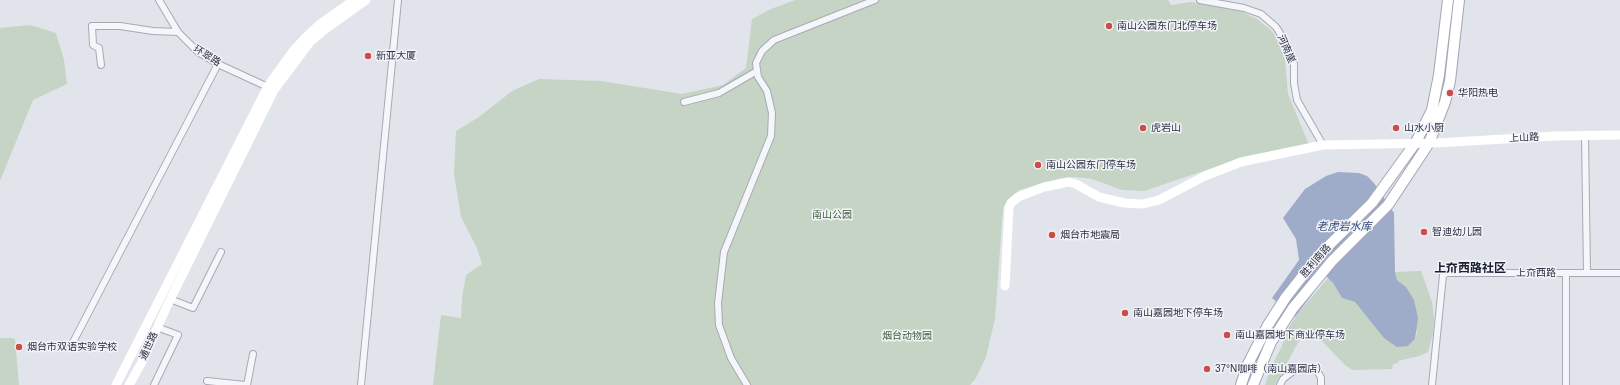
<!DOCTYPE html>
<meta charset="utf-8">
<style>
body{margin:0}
canvas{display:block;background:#e2e4eb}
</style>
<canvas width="1620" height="385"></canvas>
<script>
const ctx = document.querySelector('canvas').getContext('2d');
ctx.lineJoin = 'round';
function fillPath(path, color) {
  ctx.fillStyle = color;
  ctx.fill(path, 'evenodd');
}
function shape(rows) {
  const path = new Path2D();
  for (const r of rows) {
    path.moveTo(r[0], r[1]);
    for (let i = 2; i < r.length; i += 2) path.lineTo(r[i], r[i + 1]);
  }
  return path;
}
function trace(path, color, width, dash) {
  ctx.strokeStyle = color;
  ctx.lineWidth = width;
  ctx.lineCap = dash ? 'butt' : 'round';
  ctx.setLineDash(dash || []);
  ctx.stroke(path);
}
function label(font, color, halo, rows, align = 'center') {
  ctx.font = font + ' Helvetica,"Noto Sans SC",sans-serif';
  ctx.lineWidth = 3;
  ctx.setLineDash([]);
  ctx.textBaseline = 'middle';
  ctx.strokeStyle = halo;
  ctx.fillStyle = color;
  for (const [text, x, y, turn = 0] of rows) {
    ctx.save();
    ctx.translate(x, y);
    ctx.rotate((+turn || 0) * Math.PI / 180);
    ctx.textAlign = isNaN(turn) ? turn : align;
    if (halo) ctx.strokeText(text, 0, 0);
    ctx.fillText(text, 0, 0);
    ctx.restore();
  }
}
fillPath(shape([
 [795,0,1168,0,1171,5,1191,2,1240,11,1257,19,1272,31,1280,45,1285,60,1288,94,1309,145,1248,156,1144,191,1122,190,1092,179,1075,177,1061,178,1019,190,1003,208,995,319,986,357,976,378,970,385,433,385,441,315,461,318,462,298,466,275,482,264,477,248,461,217,454,174,456,131,479,117,512,91,539,79,601,81,682,94,723,85,746,68,752,19,771,9],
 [30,25,56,33,64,60,67,84,33,100,0,181,0,28],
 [1421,271,1432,302,1434,318,1433,334,1428,352,1419,356,1398,361,1398,363,1393,364,1392,369,1353,370,1346,366,1315,334,1305,330,1275,385,1265,385,1271,367,1281,348,1289,327,1299,312,1328,278,1333,283,1342,298,1355,302,1373,324,1408,346,1415,339,1417,333,1406,287,1397,280,1395,272],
 [0,338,12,338,15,339,19,385,0,385]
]), '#c5d4c4');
fillPath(shape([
 [1338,172,1359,173,1367,176,1374,183,1394,213,1395,272,1397,280,1406,287,1414,300,1418,318,1415,339,1408,346,1397,347,1384,338,1355,302,1342,298,1333,283,1326,276,1295,317,1272,298,1299,260,1296,239,1283,218,1305,189,1326,176]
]), '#9eacca');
const street = shape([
 [159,0,178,32,198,52,218,64,270,88],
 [1200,0,1244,8,1261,14,1276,27,1283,38,1294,64,1294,83,1297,100,1323,145],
 [101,65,99,48,93,45,92,26,120,26,153,31,178,32],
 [684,102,719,93,757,71],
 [1585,136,1587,273],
 [1566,273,1566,385],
 [170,299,193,308,221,252],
 [70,348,218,64],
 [207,381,245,385],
 [154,385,178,335,157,327],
 [247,385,253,354],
 [361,385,398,0],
 [747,385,731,358,719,325,718,303,724,252,771,136,772,113,767,91,758,77,756,63,762,51,774,40,875,0],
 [1280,385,1283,379,1292,372,1301,368,1312,368,1318,372,1321,378,1321,385],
 [1432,385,1443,275,1447,273,1620,273]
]);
const primary = shape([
 [1241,385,1248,364,1268,325,1286,297,1319,255,1372,203,1416,142,1432,110,1439,75,1448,0],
 [1253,385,1271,342,1293,308,1332,261,1388,205,1429,143,1445,102,1450,81,1459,0]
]);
trace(street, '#a7aab5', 8);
trace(primary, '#a2a6b6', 12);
trace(street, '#f5f6f9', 6);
trace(shape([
 [1005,286,1009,207,1011,203,1018,197,1044,187,1069,182,1076,184,1099,197,1124,203,1143,204,1159,200,1205,176,1241,162,1323,145,1436,143,1556,136,1620,135],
 [116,385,268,86,294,50,306,37,319,25,354,0],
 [129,385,142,362,167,306,274,90,310,42,324,30,366,0]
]), '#fff', 9);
trace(primary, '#fff', 10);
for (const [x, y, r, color] of [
 [1109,26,4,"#ce4b49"],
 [368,56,4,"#ce4b49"],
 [1450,93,4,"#ce4b49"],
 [1143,128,4,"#ce4b49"],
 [1396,128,4,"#ce4b49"],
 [1038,165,4,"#ce4b49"],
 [1424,232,4,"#ce4b49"],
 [1052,235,4,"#ce4b49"],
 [1125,313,4,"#ce4b49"],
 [1227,335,4,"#ce4b49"],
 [19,347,4,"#ce4b49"],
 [1207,369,4,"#ce4b49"]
]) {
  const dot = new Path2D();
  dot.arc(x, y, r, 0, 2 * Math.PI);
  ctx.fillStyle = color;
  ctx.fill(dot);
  trace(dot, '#f2f4f8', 1.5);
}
label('10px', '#2a2f43', '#f2f4f8', [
 ["南山公园东门北停车场",1117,26],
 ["新亚大厦",376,56],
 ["华阳热电",1458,93],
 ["虎岩山",1151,128],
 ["山水小厨",1404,128],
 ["南山公园东门停车场",1046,165],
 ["智迪幼儿园",1432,232],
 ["烟台市地震局",1060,235],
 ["南山嘉园地下停车场",1133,313],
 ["南山嘉园地下商业停车场",1235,335],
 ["烟台市双语实验学校",27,347],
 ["37°N咖啡（南山嘉园店）",1215,369]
], 'left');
label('10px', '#2a2f43', '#f2f4f8', [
 ["河南崖",1286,49,66],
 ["环翠路",207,56,32],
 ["上山路",1524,138,-3],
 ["胜利南路",1316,261,-49],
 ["上夼西路",1536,273],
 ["通世路",149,346,-65]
]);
label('10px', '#385e38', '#f2f4f8', [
 ["南山公园",832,215],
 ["烟台动物园",907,336]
]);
label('italic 11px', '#344777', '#f2f4f8', [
 ["老虎岩水库",1344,227]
]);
label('bold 12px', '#1c2034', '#f2f4f8', [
 ["上夼西路社区",1470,269]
]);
</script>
